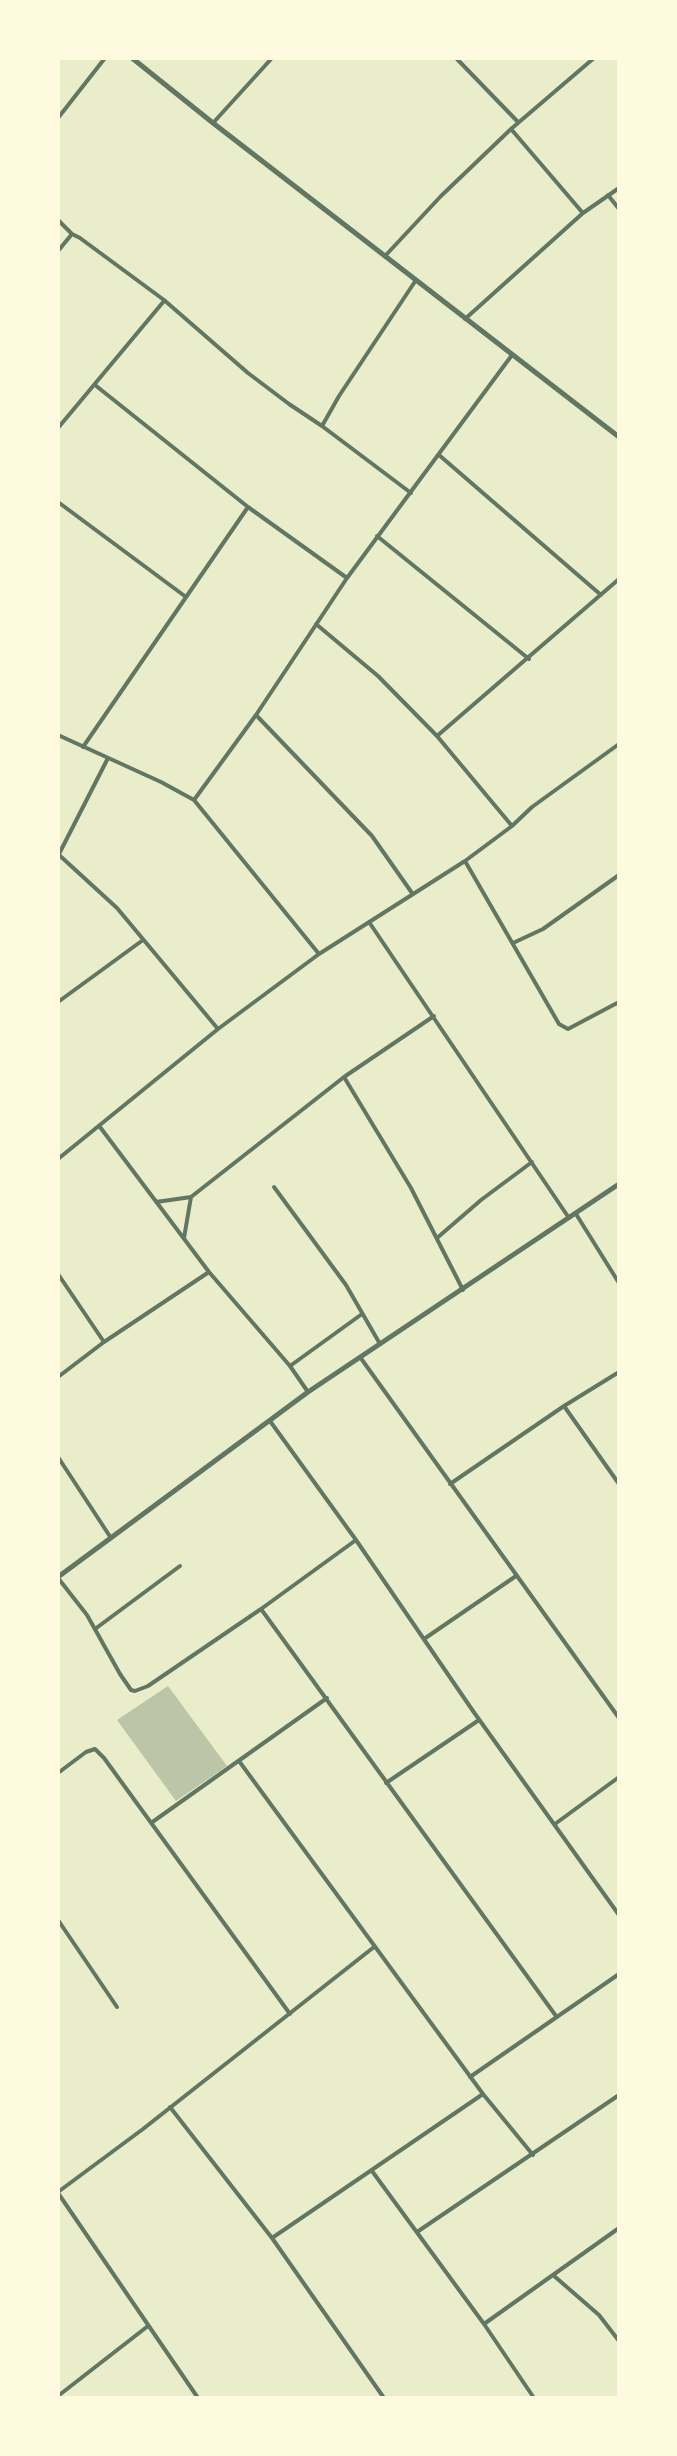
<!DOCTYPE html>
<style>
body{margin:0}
#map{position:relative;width:677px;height:2456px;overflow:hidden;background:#e9edc9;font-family:Figtree,sans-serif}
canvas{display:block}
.frame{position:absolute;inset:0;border:60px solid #fefae0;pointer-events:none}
</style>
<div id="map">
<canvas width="677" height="2456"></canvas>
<div class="frame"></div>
</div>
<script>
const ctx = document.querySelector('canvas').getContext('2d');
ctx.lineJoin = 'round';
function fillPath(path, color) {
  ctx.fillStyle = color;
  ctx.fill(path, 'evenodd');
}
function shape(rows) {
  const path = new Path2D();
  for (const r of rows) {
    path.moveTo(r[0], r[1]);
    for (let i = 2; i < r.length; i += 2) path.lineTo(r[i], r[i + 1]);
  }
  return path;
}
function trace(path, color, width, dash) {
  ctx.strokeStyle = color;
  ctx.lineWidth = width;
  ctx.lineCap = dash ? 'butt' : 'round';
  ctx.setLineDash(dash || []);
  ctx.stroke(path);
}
fillPath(shape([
 [168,1686,227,1766,176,1801,117,1720]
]), '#bcc5a7');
trace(shape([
 [456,58,518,122],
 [58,118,105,58],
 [213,123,272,58],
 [511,129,582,212],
 [608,195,619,209],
 [58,220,72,234],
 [58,251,72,234,80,238,164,300,248,373,289,404,322,426,411,493],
 [386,255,441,196,511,129,594,58],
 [465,319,583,213,619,188],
 [95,385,248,507,347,578],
 [322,426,339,396,416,280],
 [58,428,164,301],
 [439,455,601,595],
 [58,502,186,597],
 [377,536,529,659],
 [316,624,378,676,437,736,512,826],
 [256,715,372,836,412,893],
 [58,735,161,782,194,800,319,954],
 [437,736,619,579],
 [83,747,248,507],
 [194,800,256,715,347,578,512,355],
 [58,854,117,908,218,1029],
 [59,854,108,758],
 [465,861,559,1024,568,1029,619,1002],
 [369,922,569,1218],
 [513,943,543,929,619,875],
 [58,1002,143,940],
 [344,1077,411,1188,463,1290],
 [100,1127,209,1272,290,1366,308,1392],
 [58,1159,218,1029,319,954,465,861,512,826,532,807,619,744],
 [274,1187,346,1285,380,1344],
 [156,1202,191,1197,344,1077,434,1016],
 [576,1214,619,1283],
 [184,1238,191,1197],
 [437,1238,481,1200,532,1162],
 [58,1274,104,1342],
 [360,1357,619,1718],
 [290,1366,362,1314],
 [58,1377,104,1342,209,1272],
 [564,1406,619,1484],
 [270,1421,356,1540,473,1711,619,1915],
 [58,1457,111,1538],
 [450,1484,564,1406,619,1372],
 [58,1578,87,1615,120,1674,131,1690,135,1691,148,1686,261,1609,356,1540],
 [261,1609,556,2016],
 [95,1629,180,1566],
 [424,1639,516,1576],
 [239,1761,483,2094,533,2155],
 [58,1773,86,1752,95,1749,104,1758,290,2014],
 [386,1783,479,1720],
 [151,1823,327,1698],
 [555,1824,619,1777],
 [58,1920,117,2007],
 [470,2077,619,1974],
 [170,2107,272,2238,384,2398],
 [372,2171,484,2324,534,2398],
 [58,2192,143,2129,374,1947],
 [58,2193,198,2398],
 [417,2232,619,2095],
 [272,2238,483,2094],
 [553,2275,599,2315,619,2341],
 [484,2324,619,2228],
 [58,2396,148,2326]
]), '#617663', 4);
trace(shape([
 [132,58,213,123,619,437],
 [58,1577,308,1392,619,1184]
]), '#617663', 5);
</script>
